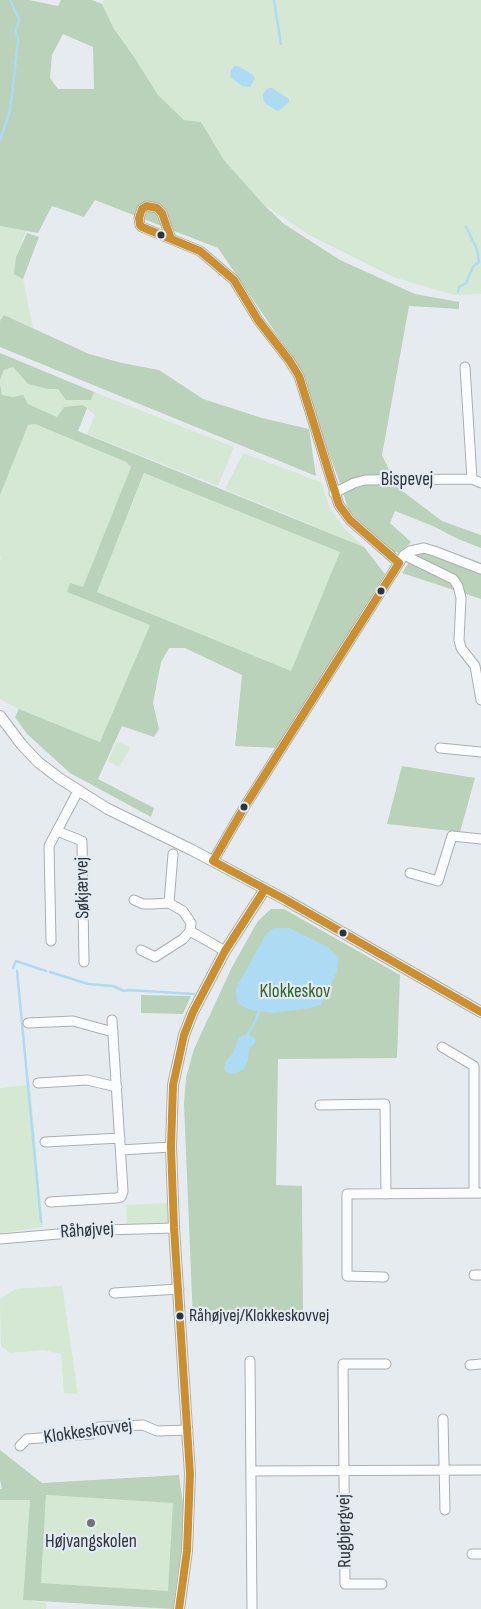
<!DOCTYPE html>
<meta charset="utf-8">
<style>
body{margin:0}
canvas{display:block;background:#e6ebef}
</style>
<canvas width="481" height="1609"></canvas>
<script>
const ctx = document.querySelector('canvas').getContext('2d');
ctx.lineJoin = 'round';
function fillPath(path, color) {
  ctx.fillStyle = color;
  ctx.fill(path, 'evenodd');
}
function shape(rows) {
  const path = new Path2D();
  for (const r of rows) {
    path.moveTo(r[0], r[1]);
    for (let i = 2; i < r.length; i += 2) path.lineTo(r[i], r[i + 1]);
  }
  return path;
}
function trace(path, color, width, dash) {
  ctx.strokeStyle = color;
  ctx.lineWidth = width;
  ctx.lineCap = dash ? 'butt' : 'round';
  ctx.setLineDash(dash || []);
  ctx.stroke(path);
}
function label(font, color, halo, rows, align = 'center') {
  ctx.font = font + ' "Sofia Sans Condensed",sans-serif';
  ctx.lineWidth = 4.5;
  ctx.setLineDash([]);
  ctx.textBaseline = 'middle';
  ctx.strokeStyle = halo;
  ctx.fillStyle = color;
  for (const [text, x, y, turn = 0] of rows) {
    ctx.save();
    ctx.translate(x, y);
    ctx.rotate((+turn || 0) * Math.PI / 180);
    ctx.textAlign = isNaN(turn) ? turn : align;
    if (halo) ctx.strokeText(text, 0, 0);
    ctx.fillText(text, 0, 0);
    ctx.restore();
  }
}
fillPath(shape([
 [104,0,481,0,481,294,454,295,393,277,311,236,263,204,224,160,201,122,184,120,158,95,134,57,114,29,102,4],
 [0,226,26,231,16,257,15,273,23,279,33,328,4,315,0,321],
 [13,367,28,384,48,389,58,389,91,400,94,392,234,447,218,486,87,434,95,415,83,405,57,417,13,397,2,395,0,380,4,370],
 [34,424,126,462,131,467,83,587,67,591,150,625,100,742,19,709,0,699,0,560,1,557,0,556,0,495,28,425],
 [243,453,321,482,330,509,346,530,364,547,225,489],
 [145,472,340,552,291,672,97,592],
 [117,742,129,746,130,749,119,767,109,762,109,759],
 [30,1085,43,1227,0,1233,0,1088],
 [167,1203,169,1223,127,1225,126,1205],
 [62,1286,78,1394,64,1393,61,1354,43,1350,10,1353,1,1346,0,1299,15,1289],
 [46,1495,174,1503,168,1591,41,1583],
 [0,1500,30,1500,23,1600,46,1603,46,1609,0,1609]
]), '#d4e8d4');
fillPath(shape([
 [0,0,29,0,58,6,61,0,92,0,102,4,114,29,134,57,158,95,184,120,201,122,224,160,263,204,284,224,340,260,415,294,459,302,459,309,409,306,382,455,392,476,341,486,319,426,305,376,218,248,95,200,84,217,52,206,38,233,0,226],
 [63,34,93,47,94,89,58,89,50,78,52,55],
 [27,233,39,237,23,279,14,274,16,257],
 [4,315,89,354,122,363,159,370,203,399,262,418,309,429,316,476,0,347,0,321],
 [0,353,94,392,91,400,66,400,58,389,48,389,28,384,13,367,4,370,0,380],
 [0,383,2,395,13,397,23,395,28,404,57,417,64,407,83,405,87,408,78,431,364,547,385,574,277,748,235,746,242,675,185,648,169,648,161,662,153,703,159,729,154,737,122,726,98,779,154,808,151,817,70,773,27,734,15,717,19,709,100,742,150,625,67,592,70,583,83,587,131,467,126,462,35,424,28,425,0,495],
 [144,473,340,552,291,671,97,592],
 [368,484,397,487,442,521,481,535,481,548,458,539,433,526,395,511,390,523,411,542,400,553,392,551,349,511,343,493],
 [422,553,434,553,481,572,481,599,402,573,413,556],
 [402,766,475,778,460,832,387,824],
 [271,909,284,909,400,975,397,1058,278,1059,276,1185,302,1186,303,1320,193,1321,184,1104,186,1078,194,1049,232,967,258,921],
 [141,995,191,996,183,1014,141,1013],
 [0,1450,42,1483,179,1475,183,1504,182,1543,173,1609,23,1600,30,1500,0,1500,0,1489,2,1489,0,1480],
 [46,1495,173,1503,168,1591,41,1583]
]), '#bad2b9');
fillPath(shape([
 [234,66,238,66,253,75,255,78,250,87,242,86,230,77,231,71],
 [268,88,272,88,289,99,289,102,281,109,277,111,265,103,263,99,263,94],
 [274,928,289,928,328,947,339,958,337,971,321,1005,305,1009,273,1013,251,1010,238,1004,235,990,266,934],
 [248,1034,255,1038,255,1043,249,1048,248,1060,244,1069,235,1074,227,1073,224,1070,226,1061,233,1053,239,1037]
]), '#addbf3');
trace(shape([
 [274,0,281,44],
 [0,140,10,111,18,41,16,30,19,19,10,0],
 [458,292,459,287,466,283,473,267,479,262,477,249,466,227],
 [13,968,16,961,46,971],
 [17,971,41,1222],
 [50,972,88,984,113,986,124,991,128,990,194,994],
 [248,1034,256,1020,259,1011]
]), '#addbf3', 2.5);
const minor = shape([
 [171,239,162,213,157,208,147,206,142,209,139,218,140,225,142,227,200,251,234,280,258,320,289,360,299,376,339,505,350,520,399,563],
 [465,367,472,479],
 [334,493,354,483,365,480,472,479,481,483],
 [404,555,453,579,458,586,461,598,459,640,461,648,475,666,481,700],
 [440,748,481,752],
 [57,831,82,841,84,962],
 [213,861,245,806,404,555,410,551,424,548,434,551,481,569],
 [410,873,438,881,452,836,481,839],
 [134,900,143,904,152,904,169,903,183,911,191,923,190,931,183,939,155,957,141,950],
 [169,903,173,854],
 [190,931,225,951],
 [51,941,49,846,78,791],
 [28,1023,73,1021,113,1032],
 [442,1047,474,1066,474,1193],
 [38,1083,87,1080,117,1087],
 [320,1105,385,1104,386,1194],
 [45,1142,120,1138],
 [121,1150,171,1147],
 [50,1202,116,1198,121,1197,123,1191,112,1020],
 [0,1239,105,1230,174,1228],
 [474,1275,481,1275],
 [384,1277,347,1276,347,1194,481,1193],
 [114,1293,179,1289],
 [250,1361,252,1609],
 [470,1365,481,1364],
 [443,1419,445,1510],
 [20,1446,27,1439,91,1434,99,1427,143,1425,157,1431,188,1430],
 [251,1471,481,1470],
 [472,1554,481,1554],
 [382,1584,345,1584,343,1364,386,1364]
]);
const tertiary = shape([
 [0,716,22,745,38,762,59,778,84,794,108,809,192,850,286,900,481,1012],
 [179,1609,187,1551,190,1474,174,1228,171,1147,173,1085,184,1035,193,1012,225,951,265,889]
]);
trace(minor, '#abaeb1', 11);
trace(tertiary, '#abaeb1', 12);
trace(minor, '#fbfcfd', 9);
trace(tertiary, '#fbfcfd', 10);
trace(shape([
 [171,239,162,213,157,208,147,206,142,209,139,218,140,225,142,227,200,251,234,280,258,320,289,360,299,376,339,505,350,520,399,563],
 [213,861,245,806,399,563],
 [213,861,286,900,481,1012],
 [179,1609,187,1551,190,1474,174,1228,171,1147,173,1085,184,1035,193,1012,225,951,265,889]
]), '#cb8f30', 8);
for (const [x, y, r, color] of [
 [161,235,4.5,"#303337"],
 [381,591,4.5,"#303337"],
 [244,807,4.5,"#303337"],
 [343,933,4.5,"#303337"],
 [180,1316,4.5,"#303337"],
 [91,1523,5,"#707377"]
]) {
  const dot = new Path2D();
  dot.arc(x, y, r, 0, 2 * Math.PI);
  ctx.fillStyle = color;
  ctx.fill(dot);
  trace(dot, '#e2ebf3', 2);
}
label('18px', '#303337', '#e2ebf3', [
 ["Råhøjvej/Klokkeskovvej",189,1316]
], 'left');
label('19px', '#303337', '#e2ebf3', [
 ["Bispevej",407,480],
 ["Søkjærvej",83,888,-91],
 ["Råhøjvej",87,1231,-4],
 ["Klokkeskovvej",88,1432,-8],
 ["Rugbjergvej",345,1531,-91]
]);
label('19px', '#326525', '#e2ebf3', [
 ["Klokkeskov",295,992]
]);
label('19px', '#303337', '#e2ebf3', [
 ["Højvangskolen",91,1542]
]);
</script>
